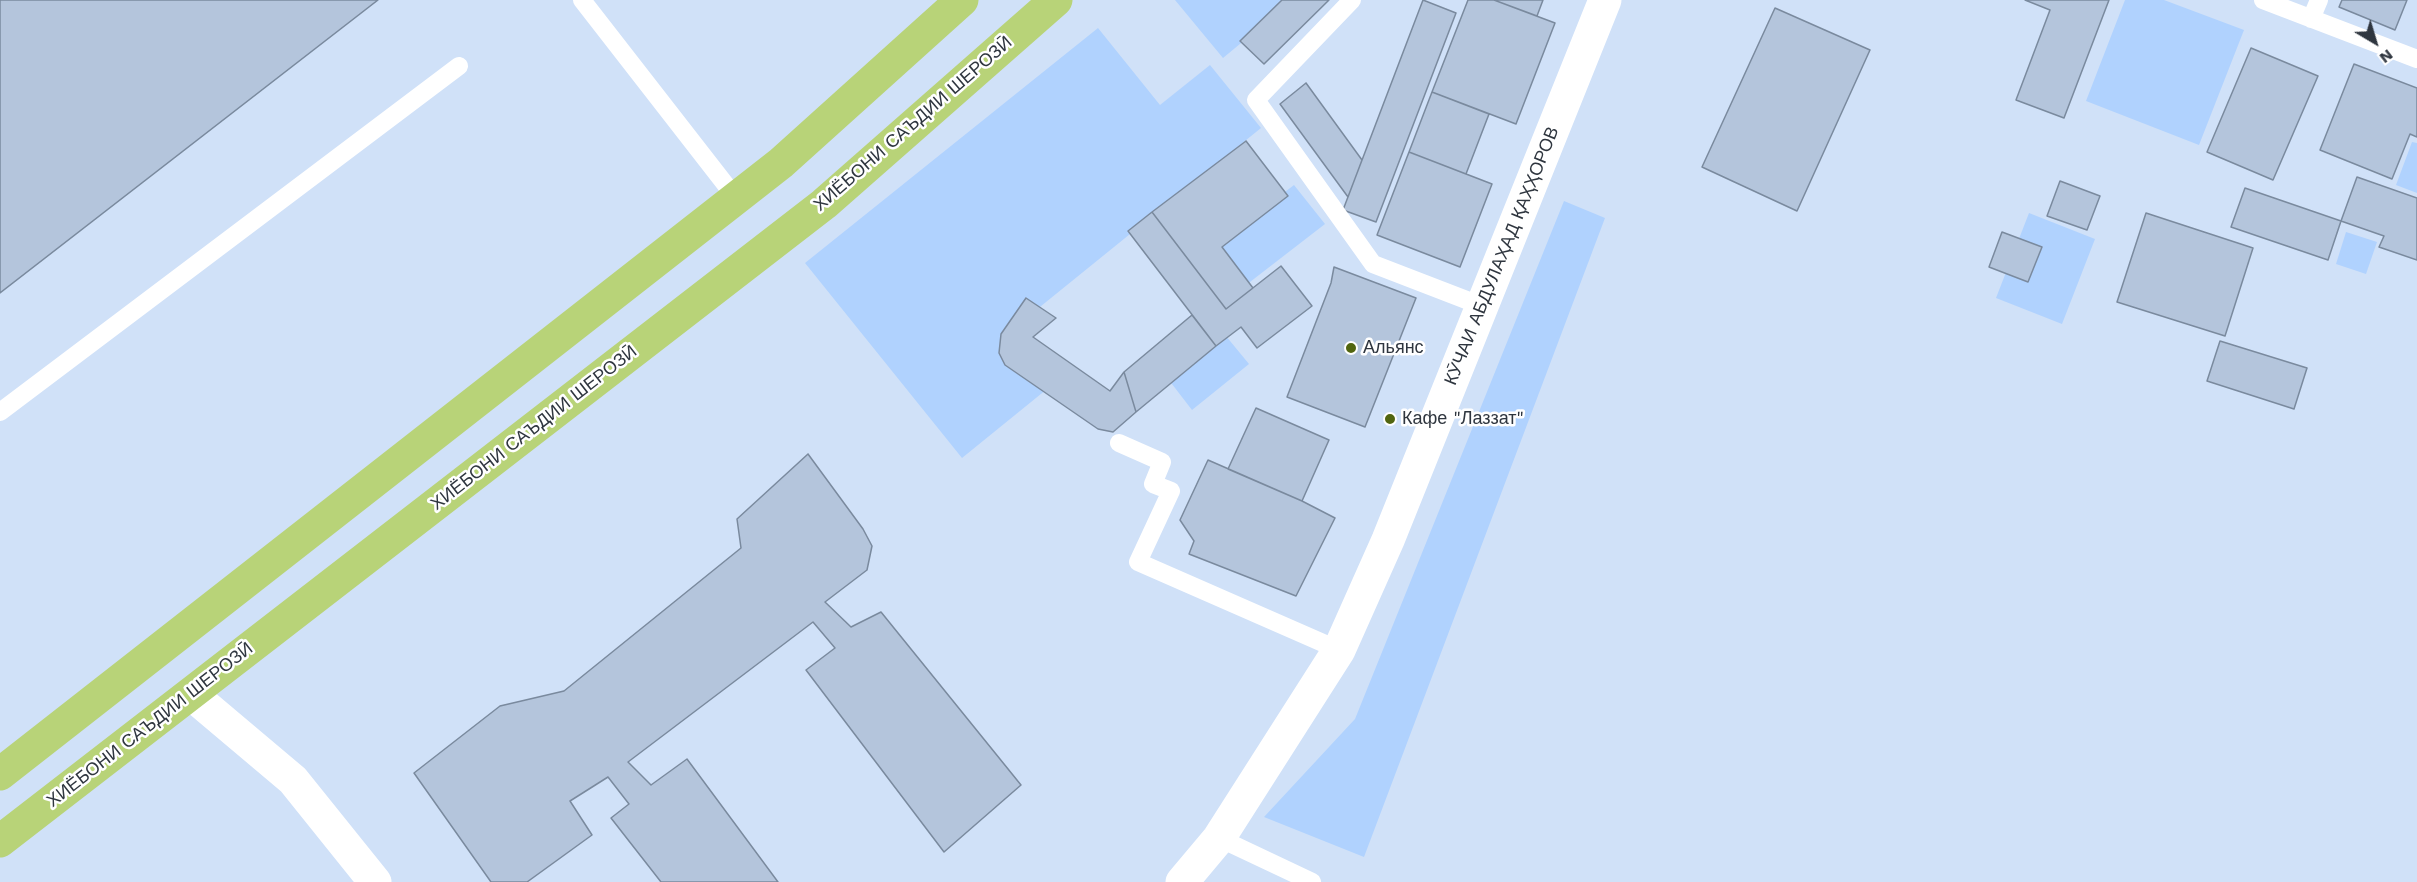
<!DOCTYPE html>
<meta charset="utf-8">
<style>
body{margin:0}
#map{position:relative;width:2417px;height:882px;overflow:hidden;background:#d0e1f8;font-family:"Work Sans",sans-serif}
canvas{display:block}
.north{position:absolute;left:2345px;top:12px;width:60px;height:60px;-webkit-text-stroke:4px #fff;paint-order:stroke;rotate:142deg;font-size:16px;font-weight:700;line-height:24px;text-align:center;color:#2f363f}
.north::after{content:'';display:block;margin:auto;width:21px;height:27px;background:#2f363f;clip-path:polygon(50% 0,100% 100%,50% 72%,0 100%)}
</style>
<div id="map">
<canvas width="2417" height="882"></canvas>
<div class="north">N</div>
</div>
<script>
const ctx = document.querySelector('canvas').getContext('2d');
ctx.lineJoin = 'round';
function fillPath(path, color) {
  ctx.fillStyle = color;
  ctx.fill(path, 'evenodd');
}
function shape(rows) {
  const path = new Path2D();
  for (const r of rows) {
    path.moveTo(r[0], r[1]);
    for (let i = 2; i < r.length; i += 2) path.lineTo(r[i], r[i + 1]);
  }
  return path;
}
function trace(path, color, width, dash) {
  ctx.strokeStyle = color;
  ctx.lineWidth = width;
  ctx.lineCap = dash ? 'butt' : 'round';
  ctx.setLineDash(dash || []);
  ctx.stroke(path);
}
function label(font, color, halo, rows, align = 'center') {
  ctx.font = font + ' "Work Sans",sans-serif';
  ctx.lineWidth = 5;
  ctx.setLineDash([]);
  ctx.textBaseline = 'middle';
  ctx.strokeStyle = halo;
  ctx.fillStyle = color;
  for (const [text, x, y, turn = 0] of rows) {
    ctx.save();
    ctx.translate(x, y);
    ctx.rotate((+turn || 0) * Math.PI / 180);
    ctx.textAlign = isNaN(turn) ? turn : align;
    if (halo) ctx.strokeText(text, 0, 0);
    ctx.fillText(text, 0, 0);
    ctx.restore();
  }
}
fillPath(shape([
 [1175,0,1293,0,1223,58],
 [2125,0,2164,0,2244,30,2199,145,2086,101],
 [1098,28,1160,105,1210,65,1261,128,1009,332,1052,385,962,458,805,263],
 [2412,142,2417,143,2417,193,2396,185],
 [1294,185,1325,224,1237,292,1207,252],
 [1564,201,1605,218,1364,857,1264,817,1355,719],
 [2029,213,2095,239,2062,324,1996,298],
 [2346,232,2377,242,2366,274,2336,264],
 [1221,330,1249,364,1192,410,1165,375]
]), '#b0d2fe');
const building = shape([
 [0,0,378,0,0,293,0,0],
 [1282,0,1329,0,1264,64,1240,41,1282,0],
 [1423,0,1456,13,1376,222,1343,210,1423,0],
 [1468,0,1494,0,1555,23,1516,124,1432,92,1468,0],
 [1494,0,1543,0,1537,16,1494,0],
 [2025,0,2109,0,2064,118,2016,100,2050,10,2025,0],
 [2342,0,2407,0,2395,30,2339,7,2342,0],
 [1775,8,1870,50,1797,211,1702,167,1775,8],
 [2251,48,2318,76,2273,180,2207,152,2251,48],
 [2354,64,2417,88,2417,137,2410,134,2392,179,2320,150,2354,64],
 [1306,83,1362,160,1348,197,1280,104,1306,83],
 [1432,92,1489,114,1466,174,1409,152,1432,92],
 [1246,141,1288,196,1222,247,1253,288,1226,309,1152,212,1246,141],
 [1409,152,1492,184,1460,267,1377,235,1409,152],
 [2357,177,2417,198,2417,260,2379,247,2384,236,2341,221,2357,177],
 [2060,181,2100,196,2087,230,2047,216,2060,181],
 [2245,188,2341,221,2328,260,2231,227,2245,188],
 [1152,212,1226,309,1281,266,1312,306,1257,348,1241,327,1216,346,1128,231,1152,212],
 [2146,213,2253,248,2225,336,2117,302,2146,213],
 [2002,232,2042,247,2028,282,1989,267,2002,232],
 [1334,267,1416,298,1365,427,1287,397,1331,283,1334,267],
 [1026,298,1056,318,1033,337,1110,391,1124,372,1136,412,1113,432,1098,429,1005,365,999,353,1001,334,1026,298],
 [1192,315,1216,346,1136,412,1124,372,1192,315],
 [2220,341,2307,368,2294,409,2207,381,2220,341],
 [1256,408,1329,440,1302,501,1228,469,1256,408],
 [808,454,863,529,872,546,867,570,825,602,851,627,881,612,1021,785,944,852,806,670,835,648,813,622,628,762,651,785,687,759,778,882,661,882,611,818,629,804,608,777,570,801,592,835,527,882,491,882,414,773,500,706,564,691,741,548,737,519,808,454],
 [1208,460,1302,501,1335,518,1296,596,1189,554,1194,541,1180,520,1208,460]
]);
fillPath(building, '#b4c5dc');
trace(building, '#7a8a9e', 1.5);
trace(shape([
 [582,0,736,198],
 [1352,0,1256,100,1373,264,1482,306],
 [2263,0,2417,59],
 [2311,19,2319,0],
 [0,412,459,66],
 [1119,443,1162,462,1153,484,1171,491,1138,562,1339,650],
 [1219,838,1312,882]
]), '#fff', 18);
trace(shape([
 [191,694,293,780,375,882],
 [1182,882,1219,838,1339,650,1388,540,1605,0]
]), '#fff', 33);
trace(shape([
 [0,774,781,163,962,0],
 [0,841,824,204,1056,0]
]), '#b8d378', 33);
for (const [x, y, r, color] of [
 [1351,348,6,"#516510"],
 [1390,419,6,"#516510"]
]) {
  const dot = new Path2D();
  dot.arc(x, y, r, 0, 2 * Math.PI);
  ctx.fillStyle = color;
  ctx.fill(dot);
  trace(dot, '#fff', 2);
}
label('18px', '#2f363f', '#fff', [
 ["ХИЁБОНИ САЪДИИ ШЕРОЗӢ",913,124,-41],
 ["КӮЧАИ АБДУЛАҲАД ҚАҲҲОРОВ",1502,256,-68],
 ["ХИЁБОНИ САЪДИИ ШЕРОЗӢ",534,428,-38],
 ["ХИЁБОНИ САЪДИИ ШЕРОЗӢ",150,725,-38]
]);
label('18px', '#2f363f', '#fff', [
 ["Альянс",1363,348],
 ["Кафе \"Лаззат\"",1402,419]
], 'left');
</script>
